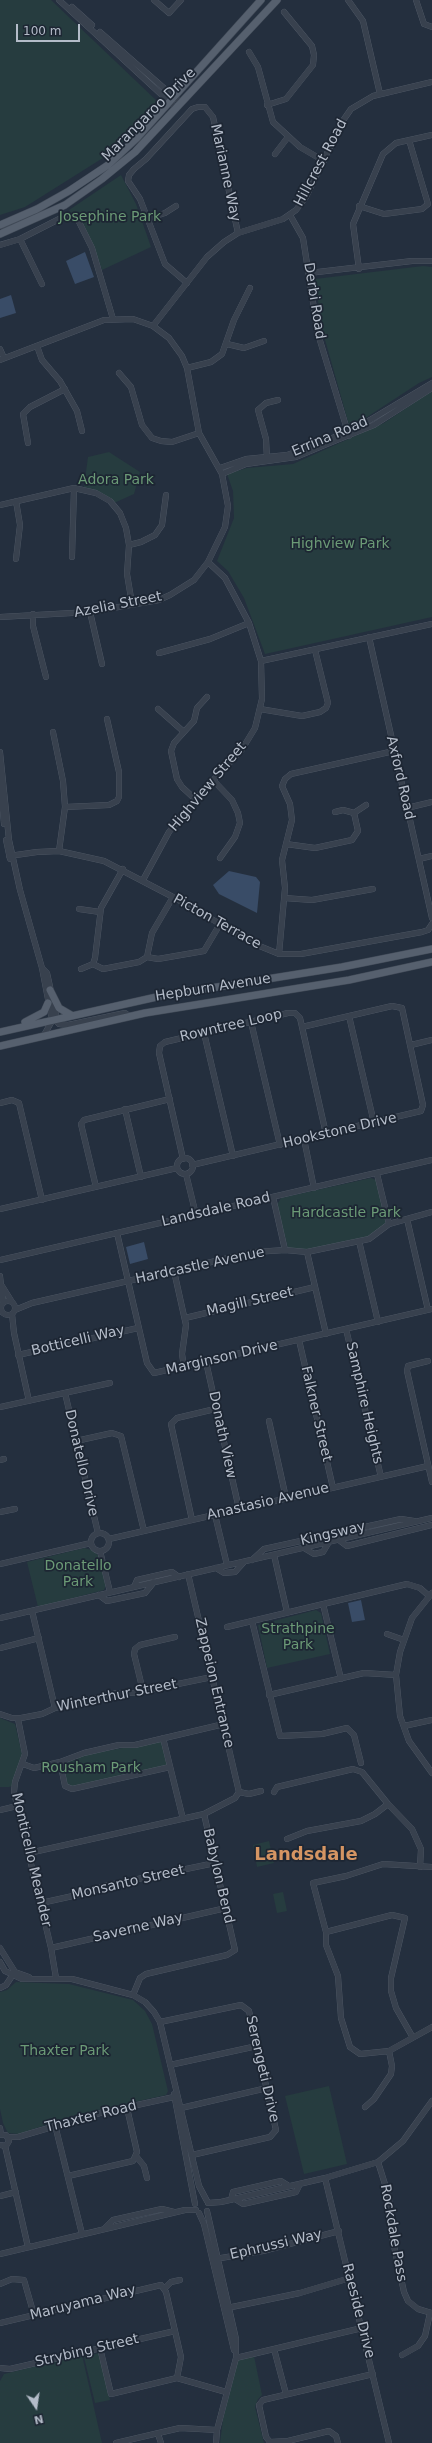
<!DOCTYPE html>
<style>
body{margin:0}
#map{position:relative;width:432px;height:2443px;overflow:hidden;background:#242f3e;font-family:"DejaVu Sans",sans-serif}
canvas{display:block}
.north{position:absolute;left:16px;top:2387px;width:40px;height:40px;-webkit-text-stroke:3px #1d2633;paint-order:stroke;rotate:167deg;font-size:11px;font-weight:700;line-height:16px;text-align:center;color:#b4bcc9}
.north::after{content:'';display:block;margin:auto;width:14px;height:18px;background:#b4bcc9;clip-path:polygon(50% 0,100% 100%,50% 72%,0 100%)}
.scale{position:absolute;left:16px;top:24px;width:64px;height:18px;box-sizing:border-box;border:2px solid #b4bcc9;border-top:0;padding-left:5px;font-size:12px;line-height:14px;white-space:nowrap;color:#b4bcc9;-webkit-text-stroke:3px #1d2633;paint-order:stroke}
</style>
<div id="map">
<canvas width="432" height="2443"></canvas>
<div class="north">N</div>
<div class="scale">100 m</div>
</div>
<script>
const ctx = document.querySelector('canvas').getContext('2d');
ctx.lineJoin = 'round';
function fillPath(path, color) {
  ctx.fillStyle = color;
  ctx.fill(path, 'evenodd');
}
function shape(rows) {
  const path = new Path2D();
  for (const r of rows) {
    if (r.length === 3) {
      path.moveTo(r[0] + r[2], r[1]);
      path.arc(r[0], r[1], r[2], 0, 2 * Math.PI);
      continue;
    }
    path.moveTo(r[0], r[1]);
    for (let i = 2; i < r.length; i += 2) path.lineTo(r[i], r[i + 1]);
  }
  return path;
}
function trace(path, color, width, dash) {
  ctx.strokeStyle = color;
  ctx.lineWidth = width;
  ctx.lineCap = dash ? 'butt' : 'round';
  ctx.setLineDash(dash || []);
  ctx.stroke(path);
}
function label(font, color, halo, rows, align = 'center') {
  ctx.font = font + ' "DejaVu Sans",sans-serif';
  ctx.lineWidth = 3.5;
  ctx.setLineDash([]);
  ctx.textBaseline = 'middle';
  ctx.strokeStyle = halo;
  ctx.fillStyle = color;
  for (const [text, x, y, turn = 0] of rows) {
    ctx.save();
    ctx.translate(x, y);
    ctx.rotate((+turn || 0) * Math.PI / 180);
    ctx.textAlign = isNaN(turn) ? turn : align;
    if (halo) ctx.strokeText(text, 0, 0);
    ctx.fillText(text, 0, 0);
    ctx.restore();
  }
}
fillPath(shape([
 [0,0,51,0,157,101,148,110,140,127,114,151,25,207,0,215],
 [121,175,136,204,151,247,102,270,94,248,69,210],
 [423,266,432,267,432,377,419,383,364,419,349,425,322,329,315,279],
 [432,391,432,617,265,654,244,598,228,571,217,561,234,518,233,491,227,474,247,468,293,464,384,423],
 [109,452,140,472,134,494,114,503,96,490,84,487,88,457],
 [371,1178,376,1180,386,1220,384,1226,372,1236,307,1250,288,1248,277,1205,281,1198],
 [84,1548,92,1550,99,1556,106,1585,104,1590,38,1607,27,1562],
 [316,1610,321,1613,330,1654,267,1668,258,1625],
 [0,1718,15,1724,22,1754,12,1786,9,1787,0,1787],
 [161,1741,167,1765,73,1787,68,1786,63,1767,66,1762,84,1755],
 [269,1841,274,1863,257,1867,253,1845],
 [283,1892,287,1911,277,1913,273,1894],
 [16,1982,69,1984,133,2000,145,2011,152,2024,168,2091,166,2095,75,2115,19,2134,8,2133,3,2123,0,2109,0,1992,7,1990],
 [329,2086,347,2164,304,2174,285,2096],
 [99,2353,110,2400,95,2403,84,2357],
 [82,2355,102,2443,0,2443,0,2381,4,2374],
 [254,2356,262,2395,258,2399,255,2407,264,2443,220,2443,223,2419,238,2360]
]), '#263c3f');
fillPath(shape([
 [85,252,94,277,75,284,66,261],
 [11,295,16,313,0,318,0,299],
 [229,871,256,877,260,882,257,913,219,894,213,885],
 [144,1242,148,1259,130,1264,126,1247],
 [361,1600,365,1620,352,1622,348,1603]
]), '#394c67');
const minor = shape([
 [59,0,176,108],
 [154,0,169,13,181,0],
 [348,0,363,21,380,94],
 [416,0,424,24,432,27],
 [72,7,92,25],
 [100,32,181,103],
 [249,52,258,67,273,122,300,147,324,161],
 [267,105,286,99,313,65,314,55,312,46,284,12],
 [275,154,288,137],
 [359,206,384,214,422,209,428,204,409,140],
 [290,215,303,238,318,334,349,436],
 [147,219,165,213,176,206],
 [20,239,42,284],
 [0,245,20,239,65,216,72,216,78,220,92,248,113,319],
 [359,269,353,224,383,154,396,143,432,135],
 [309,273,412,261,432,261],
 [187,283,165,264,140,199,128,181,129,175,134,169,146,159,192,109,198,107,205,107,213,117,238,233],
 [153,326,207,257,224,242,238,233,283,219,296,210,306,197,342,122,351,109,373,96,432,82],
 [227,344,244,348,264,341],
 [37,346,42,360,60,381,77,411,82,431],
 [0,349,4,358],
 [0,360,104,320,133,319,153,326,169,338,182,356,187,368,199,433,222,474,228,506,225,527,208,562,194,580,170,595,159,600,90,612,0,617],
 [187,368,211,362,222,354,234,320,250,288],
 [119,373,131,387,142,425,152,438,161,441,172,442,199,433],
 [28,443,23,414,30,407,65,389],
 [267,459,266,439,258,410,266,403,278,400],
 [220,468,246,459,287,455,326,441,365,423,432,383],
 [222,474,246,464,296,457,327,444,374,425,432,388],
 [0,505,74,488,96,493,110,501,120,513,126,528,129,545,127,574,132,604],
 [129,545,141,542,155,535,162,525,166,495],
 [72,557,74,488],
 [16,559,20,525,16,501],
 [90,612,102,664],
 [33,614,33,626,46,677],
 [369,637,432,918],
 [159,653,210,639,249,623],
 [261,661,432,624],
 [158,709,184,732],
 [260,709,302,716,320,712,326,708,328,703,315,650],
 [53,732,63,781,65,807,59,851],
 [0,752,9,840,20,890,42,968,51,1015,59,1024,68,1025,125,1013,129,1016],
 [0,779,4,824],
 [213,780,232,800,238,813,240,823,235,837,220,858],
 [195,799,182,787,177,779,171,751,174,743,194,721,197,708,207,697],
 [65,807,109,805,117,801,119,797,119,772,107,719],
 [407,808,432,802],
 [335,812,343,810,354,813,366,805],
 [6,840,10,859],
 [286,844,315,848,352,840,358,831,354,813],
 [9,856,37,852,59,851,104,861,173,897,257,945,279,954,301,954,422,932,428,930,432,924],
 [419,859,432,856],
 [143,880,169,832,195,799,241,751,255,728,262,699,261,661,249,623,225,578,208,562],
 [284,898,312,900,373,889],
 [79,909,100,912],
 [279,954,285,888,282,860,292,820,290,804,282,786,285,779,291,774,394,751],
 [147,957,158,959,204,951,220,924],
 [147,957,152,933,173,897],
 [93,964,103,969,139,962,147,957],
 [42,968,47,973,56,1014,44,1035],
 [81,969,93,964,95,958,101,908,123,869],
 [349,1016,374,1123],
 [251,1022,280,1145],
 [204,1033,233,1156],
 [411,1045,432,1040],
 [0,1103,12,1100,19,1103,42,1200],
 [125,1109,141,1177],
 [304,1139,314,1188],
 [185,1166,8],
 [183,1159,159,1053,160,1046,165,1042,288,1013,295,1013,300,1018,326,1134],
 [192,1165,421,1111,423,1105,402,1008,392,1006,302,1027],
 [186,1174,196,1215],
 [377,1174,389,1224],
 [96,1187,81,1124,84,1120,170,1099],
 [273,1197,285,1250],
 [0,1209,177,1168],
 [407,1219,428,1310],
 [117,1233,147,1363,154,1373,432,1309],
 [359,1241,378,1322],
 [307,1252,326,1334],
 [0,1260,432,1160],
 [174,1271,186,1325,182,1354,184,1367],
 [0,1276,3,1303],
 [2,1286,12,1302],
 [8,1308,7],
 [15,1310,32,1303,255,1252,285,1250,307,1252,369,1239,389,1224,432,1212],
 [12,1314,14,1333,29,1401],
 [185,1318,315,1287],
 [346,1329,381,1477],
 [299,1340,333,1488],
 [18,1355,138,1328],
 [428,1361,408,1366,407,1371,432,1482],
 [206,1362,239,1509],
 [65,1393,98,1533],
 [0,1407,110,1383],
 [269,1421,286,1498],
 [76,1441,112,1433,121,1436,144,1531],
 [0,1460,4,1459],
 [0,1512,15,1509],
 [215,1515,227,1565],
 [192,1520,171,1424,177,1418,215,1409],
 [100,1542,9],
 [109,1539,428,1466],
 [339,1540,347,1546,432,1525],
 [304,1548,314,1554,323,1552,329,1542],
 [100,1551,110,1592],
 [274,1555,287,1612],
 [252,1560,264,1549,401,1519,414,1521],
 [0,1564,91,1543],
 [216,1568,224,1573,235,1572,244,1562],
 [188,1574,239,1792],
 [134,1587,137,1580,172,1572,179,1577],
 [432,1593,412,1618,400,1652,396,1675,400,1716,409,1741,432,1773],
 [99,1595,107,1601,145,1593,154,1582],
 [323,1604,341,1679],
 [32,1611,55,1708],
 [0,1618,432,1518],
 [252,1621,280,1736,322,1734,347,1728,354,1735,361,1763],
 [227,1627,407,1584,420,1588,429,1596],
 [387,1634,404,1640],
 [0,1648,39,1638],
 [143,1691,134,1654,135,1649,140,1645,175,1637],
 [269,1695,364,1673,396,1675],
 [0,1714,12,1718,21,1718,42,1714,55,1708,117,1693,134,1693,212,1677],
 [18,1719,25,1754,15,1782,14,1792,51,1948,56,1978],
 [404,1726,432,1720],
 [163,1738,183,1819],
 [60,1762,65,1786,72,1789,170,1767],
 [23,1764,34,1768,60,1762,84,1753,119,1745,135,1745,224,1724],
 [239,1792,249,1794,261,1791],
 [274,1792,277,1787,353,1769,362,1772,388,1804,412,1829,421,1849,420,1867],
 [0,1810,17,1806],
 [204,1814,235,1798,239,1792],
 [287,1839,307,1831,361,1821,375,1814,388,1804],
 [29,1853,204,1814,235,1950,227,1955,146,1974,140,1978,133,1995],
 [432,1867,383,1864,346,1876,313,1883,326,1932,326,1945,338,1976,341,2018,350,2047,360,2054,389,2051,432,2027],
 [41,1903,91,1892,104,1886,215,1863],
 [326,1932,392,1915,405,1918,391,1978,391,1991,396,2008,412,2036],
 [0,1948,15,1972,29,1977],
 [51,1948,226,1908],
 [0,1962,5,1971,22,1979,72,1979,133,1995,145,2002,154,2012,160,2022,199,2186,207,2201],
 [0,1988,6,1985,12,1976],
 [160,2022,241,2005,249,2011,257,2046,276,2130,270,2137,192,2155],
 [170,2065,257,2046],
 [174,2094,195,2204],
 [365,2107,374,2099,391,2074,392,2066,389,2051],
 [181,2108,267,2088],
 [55,2125,82,2234],
 [0,2128,1,2135],
 [0,2135,6,2135,9,2141,6,2146,0,2145],
 [9,2137,18,2137,100,2113,174,2097],
 [5,2146,28,2247],
 [136,2156,144,2166,147,2178],
 [378,2162,389,2197,391,2232,404,2292,408,2301,418,2309,432,2313],
 [68,2176,133,2161,137,2152,127,2108],
 [325,2178,389,2443],
 [0,2196,16,2192],
 [235,2199,243,2204,296,2192,300,2184],
 [231,2200,233,2192,281,2181,289,2186],
 [208,2203,221,2202,325,2178,378,2162,403,2141,432,2101],
 [207,2211,236,2339,236,2358,217,2430,216,2443],
 [199,2213,204,2224,234,2350],
 [104,2229,113,2220,162,2209,174,2212],
 [0,2254,185,2210,196,2210],
 [215,2259,263,2251,339,2231],
 [0,2284,12,2279,24,2280,34,2315],
 [165,2288,171,2282,180,2280],
 [227,2308,300,2293,350,2278],
 [0,2323,161,2285,166,2292,181,2357,177,2378],
 [100,2348,111,2394,177,2378,226,2392],
 [274,2349,286,2394],
 [402,2355,418,2346,425,2336,430,2313],
 [236,2358,362,2328],
 [0,2368,10,2369,175,2331],
 [158,2434,161,2443],
 [116,2443,180,2428,217,2430],
 [338,2443,336,2436,329,2431,288,2441,270,2442,266,2437,259,2405,263,2400,373,2374]
]);
const major = shape([
 [0,225,37,209,69,191,108,165,137,138,261,0],
 [0,234,65,205,102,179,135,152,277,0],
 [50,990,59,1008,71,1015],
 [25,1022,44,1012,48,1003],
 [0,1032,161,996,342,967,432,949],
 [0,1046,145,1013,349,980,432,962]
]);
trace(minor, '#565f6c', 6);
trace(major, '#414a57', 8);
trace(minor, '#38414e', 5.5);
trace(major, '#56606e', 7);
label('14px', '#b4bcc9', '#1d2633', [
 ["Marangaroo Drive",149,115,-45],
 ["Hillcrest Road",321,163,-62],
 ["Marianne Way",225,173,78],
 ["Derbi Road",314,301,81],
 ["Errina Road",330,437,-23],
 ["Azelia Street",118,605,-11],
 ["Axford Road",400,778,77],
 ["Highview Street",208,787,-50],
 ["Picton Terrace",217,922,29],
 ["Hepburn Avenue",213,988,-9],
 ["Rowntree Loop",231,1026,-13],
 ["Hookstone Drive",340,1131,-13],
 ["Landsdale Road",216,1210,-13],
 ["Hardcastle Avenue",200,1266,-12],
 ["Magill Street",250,1302,-13],
 ["Botticelli Way",78,1341,-13],
 ["Marginson Drive",222,1358,-13],
 ["Samphire Heights",364,1403,77],
 ["Falkner Street",316,1414,77],
 ["Donath View",222,1435,78],
 ["Donatello Drive",81,1463,77],
 ["Anastasio Avenue",268,1502,-13],
 ["Kingsway",333,1534,-13],
 ["Zappeion Entrance",214,1683,77],
 ["Winterthur Street",117,1696,-11],
 ["Monticello Meander",31,1860,77],
 ["Babylon Bend",218,1876,77],
 ["Monsanto Street",128,1883,-13],
 ["Saverne Way",138,1928,-13],
 ["Serengeti Drive",262,2069,77],
 ["Thaxter Road",91,2117,-14],
 ["Rockdale Pass",393,2233,80],
 ["Ephrussi Way",276,2245,-13],
 ["Maruyama Way",83,2303,-14],
 ["Raeside Drive",358,2311,76],
 ["Strybing Street",87,2351,-13]
]);
label('14px', '#6b9a76', '#1d2633', [
 ["Josephine Park",110,217],
 ["Adora Park",116,480],
 ["Highview Park",340,544],
 ["Hardcastle Park",346,1213],
 ["Donatello",78,1566],
 ["Park",78,1582],
 ["Strathpine",298,1629],
 ["Park",298,1645],
 ["Rousham Park",91,1768],
 ["Thaxter Park",65,2051]
]);
label('bold 18px', '#d59563', '#1d2633', [
 ["Landsdale",306,1855]
]);
</script>
